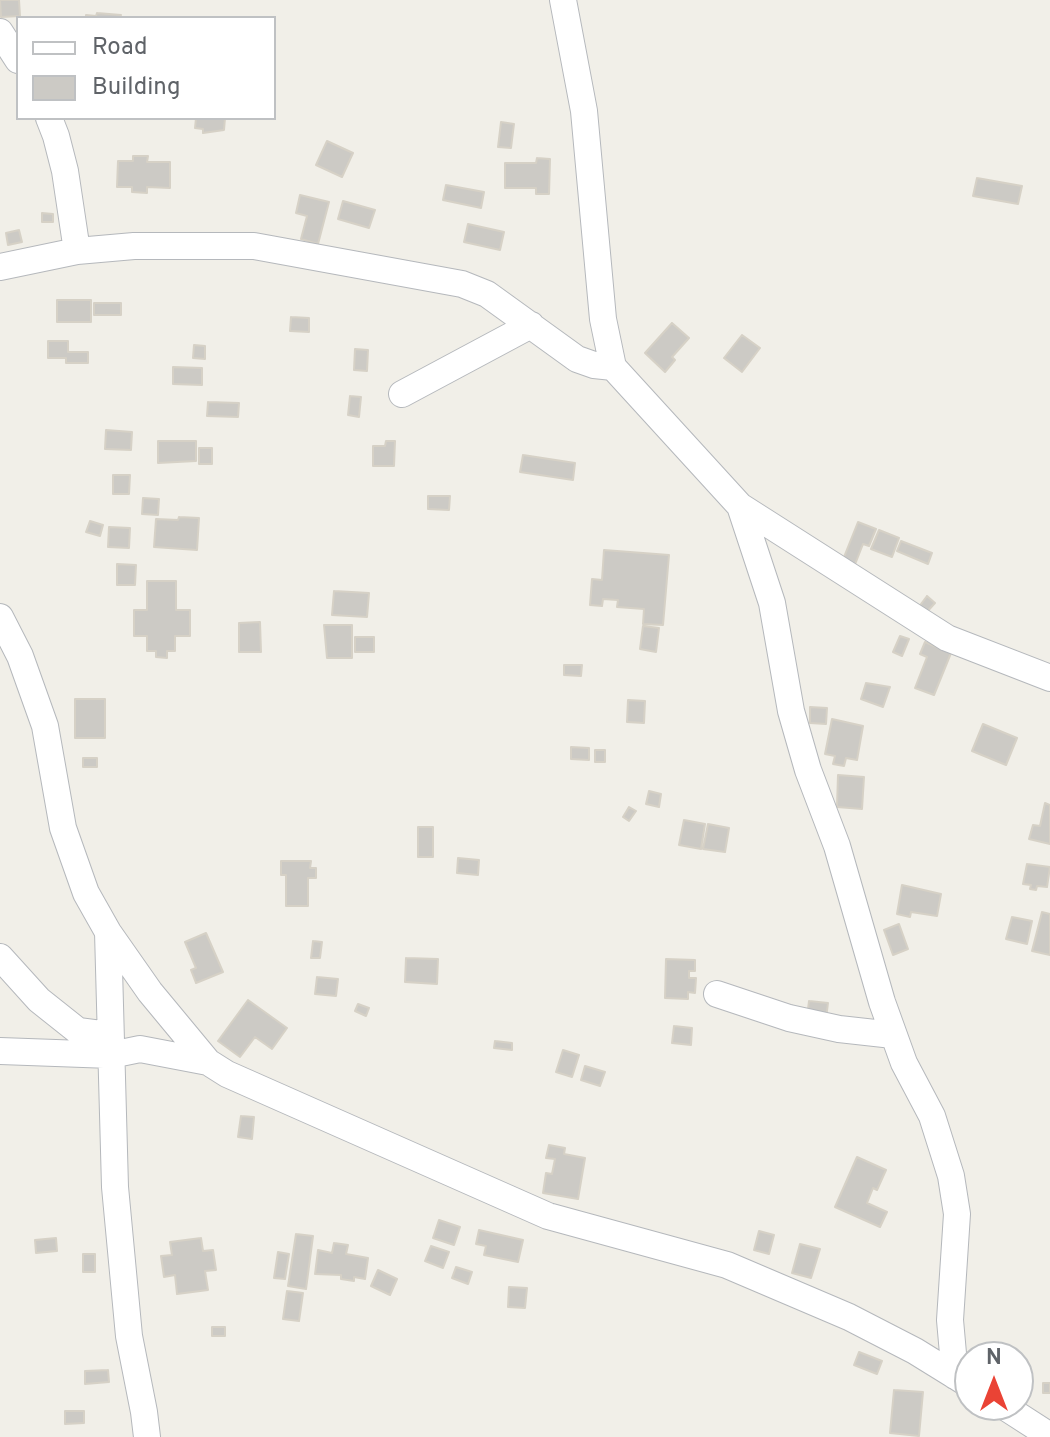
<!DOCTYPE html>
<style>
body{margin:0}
#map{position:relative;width:1050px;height:1437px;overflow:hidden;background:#f1efe8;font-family:Overpass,sans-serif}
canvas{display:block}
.legend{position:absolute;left:16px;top:16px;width:260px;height:104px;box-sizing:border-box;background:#fff;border:2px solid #bfc1c3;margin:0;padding:10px 14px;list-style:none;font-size:24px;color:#5f6368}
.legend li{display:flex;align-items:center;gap:16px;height:40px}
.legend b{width:40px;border:2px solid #bfc1c3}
.north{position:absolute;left:954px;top:1341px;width:80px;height:80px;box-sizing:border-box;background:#fff;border:2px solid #bfc1c3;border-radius:50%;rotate:0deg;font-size:22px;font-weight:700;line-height:32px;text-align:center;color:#5f6368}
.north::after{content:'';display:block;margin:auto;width:28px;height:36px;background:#ea4335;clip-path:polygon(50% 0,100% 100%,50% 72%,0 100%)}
</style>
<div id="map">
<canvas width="1050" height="1437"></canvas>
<ul class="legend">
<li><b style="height:10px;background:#fff"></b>Road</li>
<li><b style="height:22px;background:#cccac5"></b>Building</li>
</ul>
<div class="north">N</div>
</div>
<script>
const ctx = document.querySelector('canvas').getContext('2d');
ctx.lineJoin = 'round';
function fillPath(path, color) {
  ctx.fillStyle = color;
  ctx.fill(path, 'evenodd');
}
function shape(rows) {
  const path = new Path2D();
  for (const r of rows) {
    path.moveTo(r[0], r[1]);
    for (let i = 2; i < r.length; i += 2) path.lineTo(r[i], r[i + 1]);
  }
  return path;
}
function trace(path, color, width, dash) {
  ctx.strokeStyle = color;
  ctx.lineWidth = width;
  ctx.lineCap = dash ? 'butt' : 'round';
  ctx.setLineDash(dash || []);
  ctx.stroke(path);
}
const building = shape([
 [0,0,19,0,20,16,1,17,0,0],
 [97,13,121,15,120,18,86,18,86,15,96,16,97,13],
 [196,118,225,118,224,130,203,133,203,129,195,128,196,118],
 [501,122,514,124,511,148,498,147,501,122],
 [327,141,353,153,342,177,316,165,327,141],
 [133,156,148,156,147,162,170,162,170,188,147,187,147,193,132,192,132,187,117,187,118,161,133,161,133,156],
 [537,158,550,159,549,194,536,194,536,188,505,188,505,163,536,163,537,158],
 [977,178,1022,186,1018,204,973,196,977,178],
 [446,185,484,192,481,208,443,200,446,185],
 [300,195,329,202,318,244,301,239,307,216,296,213,300,195],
 [343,201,375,210,369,228,338,219,343,201],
 [42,213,53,214,53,222,42,222,42,213],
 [468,224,504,232,500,250,464,242,468,224],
 [19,230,22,242,8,245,6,233,19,230],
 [57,300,91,300,91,322,57,322,57,300],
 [94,303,121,303,121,315,94,315,94,303],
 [291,317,309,318,309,332,290,331,291,317],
 [672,323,689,338,672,357,675,360,665,372,645,353,672,323],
 [742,335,760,348,742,372,724,358,742,335],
 [48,341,68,341,68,352,88,352,88,363,66,363,66,358,48,358,48,341],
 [194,345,205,346,205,359,193,358,194,345],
 [355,349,368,350,367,371,354,370,355,349],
 [173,367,202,368,202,385,173,384,173,367],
 [350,396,361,397,359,417,348,415,350,396],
 [208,402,239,403,238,417,207,416,208,402],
 [106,430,132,432,131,450,105,449,106,430],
 [158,441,196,441,196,461,158,463,158,441],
 [386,441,395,441,394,466,373,466,373,446,385,446,386,441],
 [199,448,212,448,212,464,199,464,199,448],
 [523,455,575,463,573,480,520,472,523,455],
 [113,475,130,475,129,494,113,494,113,475],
 [428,496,450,496,449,510,428,509,428,496],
 [143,498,159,499,158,515,142,514,143,498],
 [179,517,199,518,197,550,154,547,156,519,178,520,179,517],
 [90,521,103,525,100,536,86,532,90,521],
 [858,522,876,529,869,546,863,544,854,567,842,562,858,522],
 [109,527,130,528,129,548,108,547,109,527],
 [879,530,899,538,892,557,871,549,879,530],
 [901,541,932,553,928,564,897,551,901,541],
 [604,550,669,555,663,625,643,624,644,609,617,607,618,600,603,599,602,606,590,605,592,579,602,580,604,550],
 [117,564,136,565,135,585,117,585,117,564],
 [147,581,176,581,176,610,190,610,190,636,175,636,175,651,167,651,167,658,156,657,156,651,147,651,147,636,134,636,134,610,147,610,147,581],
 [334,591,369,593,367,617,332,615,334,591],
 [927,596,935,603,925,614,918,608,927,596],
 [260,622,261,652,239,652,239,623,260,622],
 [324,625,352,625,352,658,327,658,324,625],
 [643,626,659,628,656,652,640,649,643,626],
 [900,636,909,639,902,656,893,652,900,636],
 [355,637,374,637,374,652,355,652,355,637],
 [925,642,951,653,934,695,915,688,927,657,920,654,925,642],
 [564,665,582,665,581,676,564,675,564,665],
 [866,683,890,687,883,707,861,699,866,683],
 [75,699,105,699,105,738,75,738,75,699],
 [628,700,645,701,644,723,627,722,628,700],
 [810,707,827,708,826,724,810,723,810,707],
 [832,719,863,726,857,760,846,758,844,766,833,764,835,756,825,754,832,719],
 [983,724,1017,738,1006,765,972,751,983,724],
 [571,747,589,748,589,760,571,759,571,747],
 [595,750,605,750,605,762,595,762,595,750],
 [83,758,97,758,97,767,83,767,83,758],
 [838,775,864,777,862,809,837,807,838,775],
 [649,791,661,794,659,807,646,804,649,791],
 [1045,803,1050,805,1050,844,1029,839,1033,825,1040,826,1045,803],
 [629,807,636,811,629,821,623,817,629,807],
 [684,820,705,824,701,849,679,845,684,820],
 [708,824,729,828,725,852,703,849,708,824],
 [418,827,433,827,433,857,418,857,418,827],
 [458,858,479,860,478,875,457,873,458,858],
 [281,861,311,861,310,868,316,868,316,878,308,878,308,906,286,906,286,875,281,875,281,861],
 [1027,864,1050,867,1047,887,1037,886,1036,890,1030,889,1031,885,1023,884,1027,864],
 [902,885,941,894,937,916,911,912,910,917,897,914,902,885],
 [1042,912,1050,914,1050,955,1032,951,1042,912],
 [1012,917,1032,921,1027,944,1006,939,1012,917],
 [899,924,908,949,893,955,884,930,899,924],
 [206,933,223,972,196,983,191,970,196,968,185,942,206,933],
 [313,941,322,942,320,958,311,958,313,941],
 [406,958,438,959,437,984,405,982,406,958],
 [666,959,695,960,695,971,689,971,689,978,696,978,695,993,688,992,688,999,665,998,666,959],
 [317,977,338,979,336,996,315,994,317,977],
 [248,1000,287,1028,272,1049,255,1037,240,1057,218,1041,248,1000],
 [809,1001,828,1003,826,1019,807,1017,809,1001],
 [358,1004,369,1008,366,1016,355,1011,358,1004],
 [674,1026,692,1028,691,1045,672,1043,674,1026],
 [495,1041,512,1043,512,1050,494,1048,495,1041],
 [563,1050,579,1055,572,1077,556,1072,563,1050],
 [585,1066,605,1072,600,1086,581,1080,585,1066],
 [241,1116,254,1117,252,1139,238,1137,241,1116],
 [549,1145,565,1148,564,1154,585,1158,578,1199,543,1193,546,1173,552,1174,555,1159,546,1158,549,1145],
 [857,1157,886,1170,877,1190,873,1188,867,1203,887,1212,880,1227,835,1207,857,1157],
 [439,1220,460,1227,454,1245,433,1238,439,1220],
 [479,1230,523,1240,518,1262,484,1255,486,1246,476,1244,479,1230],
 [759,1231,774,1235,769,1254,754,1250,759,1231],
 [296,1234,313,1236,306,1289,288,1286,296,1234],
 [56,1238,57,1251,36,1253,35,1240,56,1238],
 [201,1238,203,1251,213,1250,216,1270,205,1271,208,1290,177,1294,175,1275,164,1277,161,1256,172,1255,170,1242,201,1238],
 [334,1243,348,1245,346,1254,368,1258,365,1279,354,1277,354,1281,341,1279,341,1275,315,1274,318,1250,332,1253,334,1243],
 [800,1244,820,1249,811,1278,792,1273,800,1244],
 [431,1246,449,1252,443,1268,425,1261,431,1246],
 [278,1252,289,1254,285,1279,274,1278,278,1252],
 [83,1254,95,1254,95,1272,83,1272,83,1254],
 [456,1267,472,1272,468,1284,452,1278,456,1267],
 [378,1270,397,1279,390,1295,371,1286,378,1270],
 [509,1287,527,1288,525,1308,508,1307,509,1287],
 [287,1291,303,1293,299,1321,283,1319,287,1291],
 [212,1327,225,1327,225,1336,212,1336,212,1327],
 [859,1352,882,1361,877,1374,854,1365,859,1352],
 [108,1370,109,1382,85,1384,85,1371,108,1370],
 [1043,1383,1050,1383,1050,1393,1043,1393,1043,1383],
 [894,1390,923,1392,919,1436,890,1433,894,1390],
 [65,1411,84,1411,84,1423,65,1424,65,1411]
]);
fillPath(building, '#cccac5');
trace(building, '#d6d1c6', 2);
const minor = shape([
 [563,0,584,111,603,319,613,367,740,506,947,638,1050,678],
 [0,32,18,60],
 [49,118,56,136,65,171,77,251],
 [0,267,77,251,134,246,254,246,462,284,487,294,577,359,594,365,613,367],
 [402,394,531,325],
 [740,506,772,603,791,711,808,770,837,846,882,1002,904,1063,932,1116,951,1176,957,1214,950,1320,955,1376],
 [0,617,20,656,45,726,63,828,86,893,108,932,150,992,208,1062,227,1074,548,1216,727,1265,849,1317,915,1351,970,1385],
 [108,932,115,1187,129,1336,144,1412,147,1437],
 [0,957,39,1000,78,1031,109,1035],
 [717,994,789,1018,839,1029,893,1035],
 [0,1051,111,1055,140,1049,208,1062],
 [1002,1405,1050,1436]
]);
trace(minor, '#b5b8bc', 28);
trace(minor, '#fff', 26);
</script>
